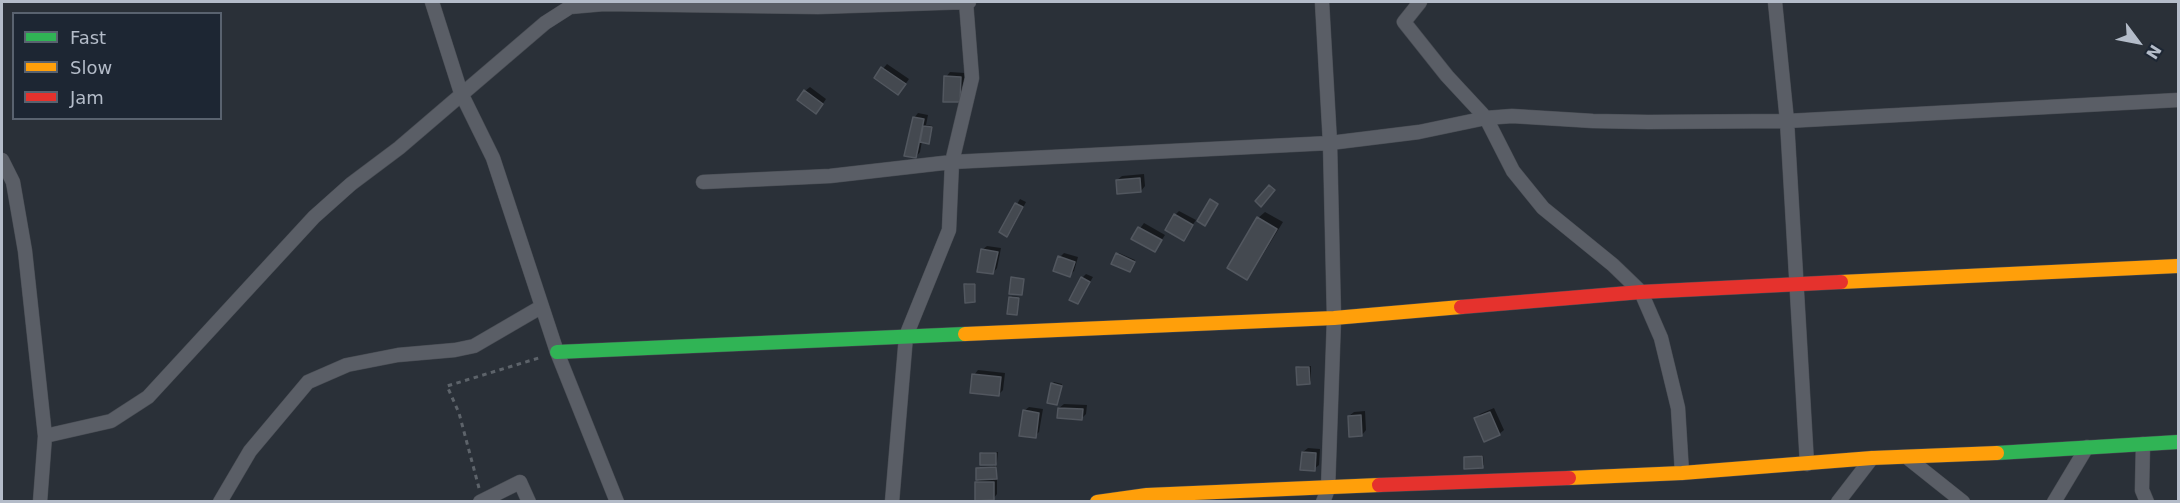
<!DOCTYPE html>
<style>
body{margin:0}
#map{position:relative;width:2180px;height:503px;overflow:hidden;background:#2a3038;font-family:"DejaVu Sans",sans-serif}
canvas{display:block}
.frame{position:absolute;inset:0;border:3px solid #b4bcc9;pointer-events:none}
.legend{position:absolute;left:12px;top:12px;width:210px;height:108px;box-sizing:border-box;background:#1d2633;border:2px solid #59626f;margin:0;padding:8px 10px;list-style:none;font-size:18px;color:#b4bcc9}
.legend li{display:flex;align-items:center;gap:12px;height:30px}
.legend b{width:30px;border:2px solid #59626f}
.north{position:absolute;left:2108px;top:12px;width:60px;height:60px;-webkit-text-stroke:4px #1d2633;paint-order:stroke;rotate:122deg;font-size:16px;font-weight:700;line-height:24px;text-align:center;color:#b4bcc9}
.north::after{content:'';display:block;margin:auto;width:21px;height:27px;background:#b4bcc9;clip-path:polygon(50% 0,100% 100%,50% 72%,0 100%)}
</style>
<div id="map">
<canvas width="2180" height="503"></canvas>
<div class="frame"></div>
<ul class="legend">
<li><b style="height:8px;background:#30b455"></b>Fast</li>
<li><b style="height:8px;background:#ff9f0a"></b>Slow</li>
<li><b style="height:8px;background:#e5322d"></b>Jam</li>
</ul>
<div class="north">N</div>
</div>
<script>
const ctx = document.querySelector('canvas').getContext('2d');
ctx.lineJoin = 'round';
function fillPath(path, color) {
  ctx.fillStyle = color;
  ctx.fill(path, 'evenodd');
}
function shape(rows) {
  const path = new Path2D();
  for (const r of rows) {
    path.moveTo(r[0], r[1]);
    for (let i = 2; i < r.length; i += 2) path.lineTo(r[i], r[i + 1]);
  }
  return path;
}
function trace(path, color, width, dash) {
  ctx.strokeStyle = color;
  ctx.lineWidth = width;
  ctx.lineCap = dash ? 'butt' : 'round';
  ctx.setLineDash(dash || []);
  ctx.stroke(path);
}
fillPath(shape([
 [887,64,909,79,902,89,876,77],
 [950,72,965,73,964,96,959,101,946,77],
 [810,87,826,99,820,108,805,91],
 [918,113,928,115,926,125,933,126,930,140,928,142,922,141,920,152,916,157,914,118],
 [1144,174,1145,186,1141,191,1117,180,1122,176],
 [1020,199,1026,202,1011,231,1007,235,1001,232],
 [1179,211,1196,220,1183,239,1175,215],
 [1265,212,1283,222,1253,271,1246,278,1258,218],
 [1144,223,1165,235,1155,250,1133,238],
 [987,246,1001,248,997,268,993,273,982,250],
 [1064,253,1078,257,1074,271,1070,275,1060,257],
 [1119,253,1135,260,1131,269,1117,254],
 [1086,274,1093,277,1078,302,1082,278],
 [967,283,976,283,976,299,975,301,966,285],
 [1012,296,1020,297,1016,314,1010,298],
 [1300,366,1311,366,1311,381,1309,383,1298,368],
 [978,370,1005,373,1003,390,998,395,974,375],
 [1054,382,1062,384,1057,404,1052,384],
 [1064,404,1087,405,1086,414,1082,418,1059,408],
 [1029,407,1043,409,1039,432,1035,436,1024,411],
 [1494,408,1504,430,1499,434,1476,419,1480,414],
 [1365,411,1366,430,1362,435,1349,416,1354,412],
 [1308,448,1320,449,1319,465,1314,469,1303,452],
 [983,452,998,452,997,462,994,466,981,454],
 [1483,455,1484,465,1482,466,1465,457],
 [997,466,997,494,993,499,977,482,981,478,977,469,979,467]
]), '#0007');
const building = shape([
 [881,67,906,84,898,95,874,78,881,67],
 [944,76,961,77,960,102,943,102,944,76],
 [804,90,823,104,816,114,797,100,804,90],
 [913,117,924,119,916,158,904,156,913,117],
 [923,126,932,127,929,144,920,142,923,126],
 [1140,178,1141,192,1117,194,1116,180,1140,178],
 [1269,185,1275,190,1261,207,1255,201,1269,185],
 [1210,199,1218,204,1205,226,1197,221,1210,199],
 [1015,203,1023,207,1007,237,999,232,1015,203],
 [1174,214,1193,225,1184,241,1165,230,1174,214],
 [1257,217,1277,229,1247,280,1227,268,1257,217],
 [1138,227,1162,240,1155,252,1131,239,1138,227],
 [981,249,998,252,993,274,977,272,981,249],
 [1116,253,1135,262,1130,272,1111,264,1116,253],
 [1058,256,1075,262,1070,277,1053,271,1058,256],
 [1011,277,1024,279,1022,295,1009,294,1011,277],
 [1081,277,1090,282,1078,304,1069,300,1081,277],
 [964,284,975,284,975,302,965,303,964,284],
 [1009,297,1019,298,1017,315,1007,314,1009,297],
 [1296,367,1309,367,1310,384,1297,385,1296,367],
 [972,374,1001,377,999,396,970,393,972,374],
 [1051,383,1062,386,1057,405,1047,403,1051,383],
 [1058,408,1083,409,1082,420,1057,418,1058,408],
 [1023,410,1039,413,1036,438,1019,436,1023,410],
 [1490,412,1500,435,1484,442,1474,418,1490,412],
 [1361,415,1362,436,1349,437,1348,416,1361,415],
 [1302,452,1316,453,1315,471,1300,470,1302,452],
 [980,453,996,453,996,465,980,465,980,453],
 [1482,456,1483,468,1464,469,1464,457,1482,456],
 [996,467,997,479,976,480,976,468,996,467],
 [975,482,994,482,994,500,975,501,975,482]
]);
fillPath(building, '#444950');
trace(building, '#52575f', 1.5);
const street = shape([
 [432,2,461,93,493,158,557,352,617,502],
 [1322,2,1330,143,1334,318,1328,489,1323,502],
 [1420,2,1404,22,1447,76,1486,118,1513,171,1543,208,1613,265,1641,292,1661,338,1678,408,1682,473],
 [1775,2,1787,121,1807,464],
 [2,160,13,182,25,251,45,436],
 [703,182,830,176,952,162,1330,143,1419,132,1486,118,1512,116,1593,121,1648,122,1787,121,2178,100],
 [2143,444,2142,490,2147,502],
 [1909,459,1963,502],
 [40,502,45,436,111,421,148,397,314,217,351,184,399,148,545,23,570,7,604,4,818,7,969,2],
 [220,502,250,451,308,382,347,365,398,355,455,350,474,346,541,307],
 [480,502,520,482,529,502],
 [892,502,906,336,949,230,952,162,972,78,966,2],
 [1838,502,1872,458],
 [2054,502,2087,447]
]);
const fast = shape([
 [557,352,965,334],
 [1997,453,2178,442]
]);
const slow = shape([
 [1841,282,2178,266],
 [965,334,1334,318,1461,307],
 [1569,478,1682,473,1872,458,1997,453],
 [1097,502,1147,495,1379,485]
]);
const jam = shape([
 [1461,307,1641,292,1841,282],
 [1379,485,1569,478]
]);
trace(street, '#484c53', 15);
trace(fast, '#484c53', 15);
trace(slow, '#484c53', 15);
trace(jam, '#484c53', 15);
trace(shape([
 [479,488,459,413,447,386,542,357]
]), '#5d636a', 3, [4.5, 4.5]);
trace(street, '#5a5e66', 14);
trace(fast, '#30b455', 14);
trace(slow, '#ff9f0a', 14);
trace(jam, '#e5322d', 14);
</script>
